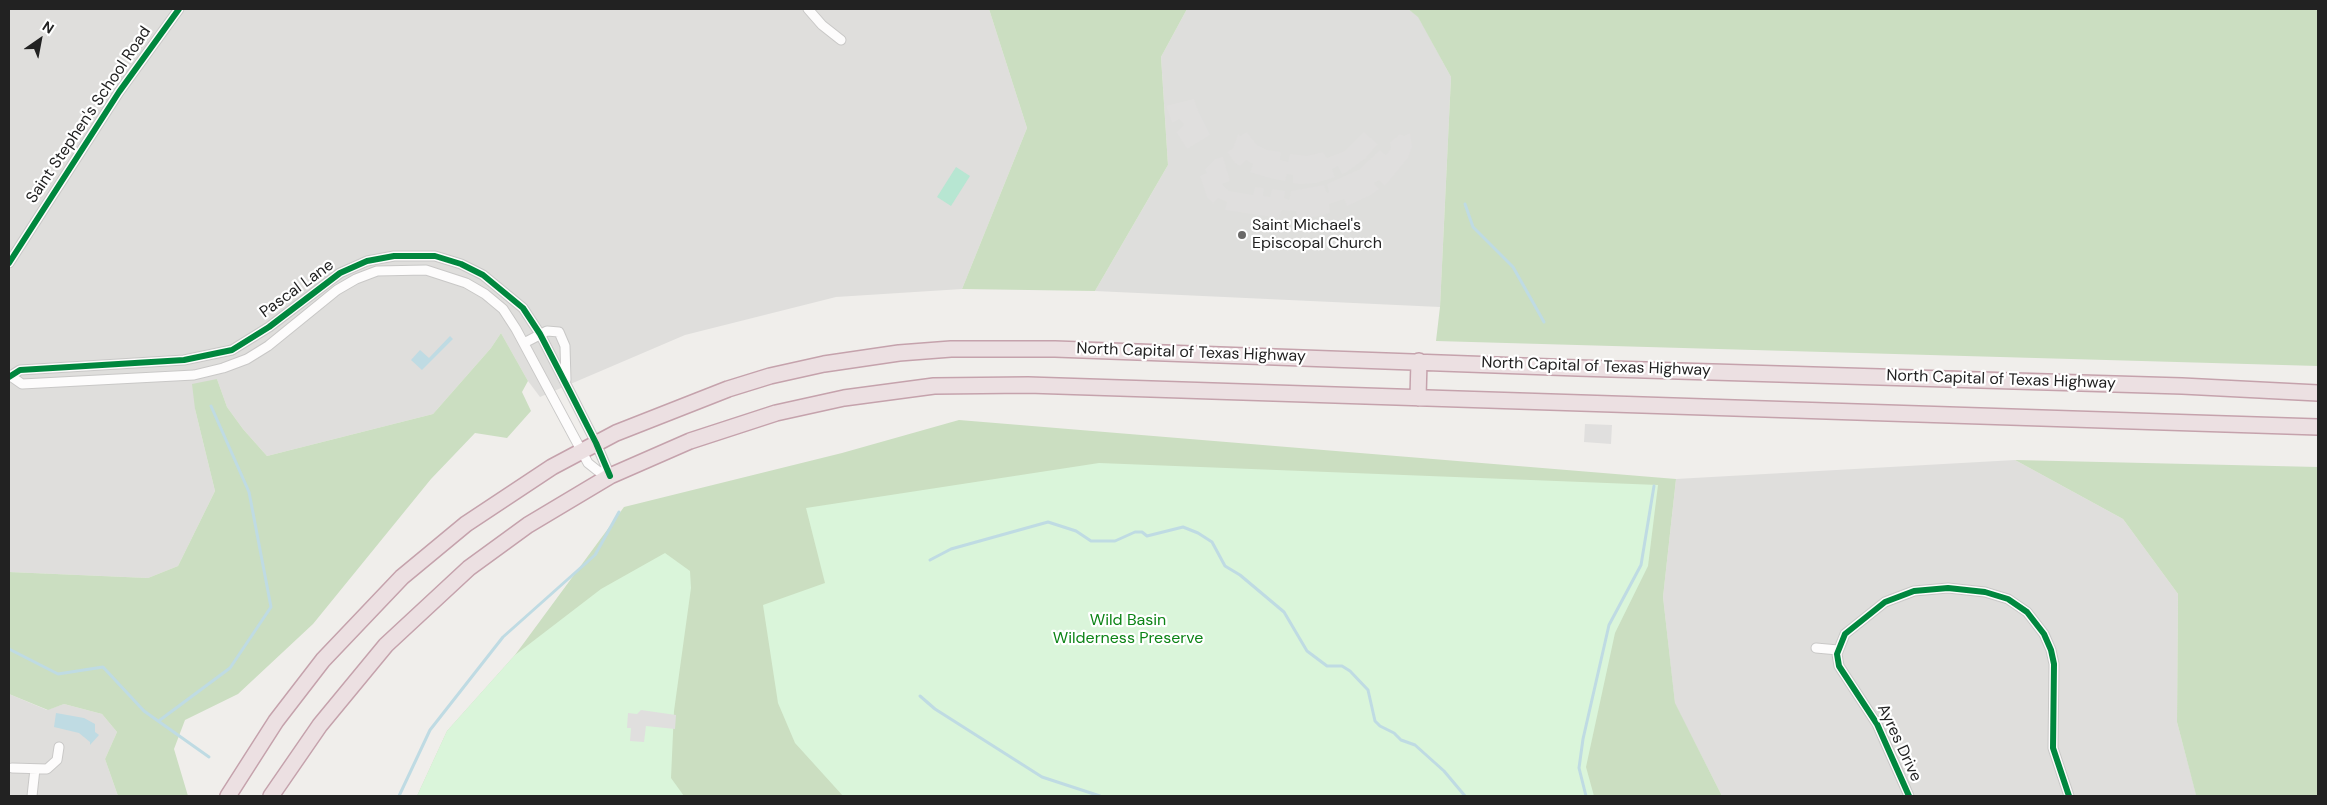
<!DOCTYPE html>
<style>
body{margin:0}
#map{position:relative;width:2327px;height:805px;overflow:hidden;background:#f0eeeb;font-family:"DM Sans",sans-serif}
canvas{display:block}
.frame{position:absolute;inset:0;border:10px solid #222;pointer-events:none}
.north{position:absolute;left:15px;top:15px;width:50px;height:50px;-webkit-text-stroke:4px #fff;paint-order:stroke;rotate:33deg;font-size:14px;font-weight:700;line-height:20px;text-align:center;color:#222}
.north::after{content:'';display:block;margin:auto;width:18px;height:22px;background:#222;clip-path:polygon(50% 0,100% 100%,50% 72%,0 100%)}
</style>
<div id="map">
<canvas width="2327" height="805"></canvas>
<div class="frame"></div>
<div class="north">N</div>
</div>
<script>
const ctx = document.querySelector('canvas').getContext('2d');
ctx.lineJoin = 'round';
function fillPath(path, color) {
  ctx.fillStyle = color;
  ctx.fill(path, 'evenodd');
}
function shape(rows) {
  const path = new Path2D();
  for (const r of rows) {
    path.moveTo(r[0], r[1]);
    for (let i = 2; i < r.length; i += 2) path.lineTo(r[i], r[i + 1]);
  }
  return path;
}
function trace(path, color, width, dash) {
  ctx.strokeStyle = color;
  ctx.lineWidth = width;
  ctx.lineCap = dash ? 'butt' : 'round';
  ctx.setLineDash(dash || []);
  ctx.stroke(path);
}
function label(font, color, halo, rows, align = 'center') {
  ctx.font = font + ' "DM Sans",sans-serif';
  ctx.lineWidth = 4.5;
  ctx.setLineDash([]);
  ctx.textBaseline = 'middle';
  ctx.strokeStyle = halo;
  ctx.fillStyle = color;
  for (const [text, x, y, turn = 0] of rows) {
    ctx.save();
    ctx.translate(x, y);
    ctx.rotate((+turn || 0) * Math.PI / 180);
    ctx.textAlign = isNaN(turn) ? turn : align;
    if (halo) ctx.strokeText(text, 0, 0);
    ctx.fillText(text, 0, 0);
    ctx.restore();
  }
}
fillPath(shape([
 [9,9,989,9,1027,128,962,289,836,297,685,335,540,397,528,381,501,333,491,348,433,414,267,456,243,429,227,407,217,379,195,409,215,491,178,566,148,578,9,572],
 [2015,460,2123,519,2178,594,2177,722,2196,794,2199,796,1722,796,1675,704,1663,597,1676,479],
 [9,694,47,710,64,704,102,714,117,732,105,759,118,796,9,796]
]), '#dfdedc');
fillPath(shape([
 [1187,9,1408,9,1418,16,1451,77,1440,307,1095,291,1168,165,1161,57]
]), '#dededc');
fillPath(shape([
 [989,9,1187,9,1161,57,1168,165,1095,291,962,289,1027,128],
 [1408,9,2318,9,2318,366,1436,341,1440,307,1451,77,1418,17],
 [501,333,528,381,522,392,531,411,507,438,475,433,431,479,313,624,238,694,185,720,174,749,188,796,118,796,105,759,117,732,102,714,64,704,48,710,9,694,9,572,148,578,178,566,215,491,195,409,192,384,217,379,227,407,243,429,267,456,433,414,491,348],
 [959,420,1676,479,1663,597,1675,703,1722,796,417,796,447,731,515,655,624,507,842,453],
 [2015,460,2318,467,2318,796,2196,795,2177,722,2178,594,2123,519]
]), '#cbdec1');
fillPath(shape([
 [1099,463,1658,485,1648,566,1615,633,1586,767,1594,796,843,796,795,743,778,703,763,605,825,583,806,508],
 [665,553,690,571,691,588,674,711,671,778,684,796,417,796,447,731,515,655,601,589]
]), '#daf5da');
fillPath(shape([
 [956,167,970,176,951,206,937,197]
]), '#b7e6d2');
fillPath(shape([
 [1194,99,1199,113,1210,135,1187,149,1176,132,1184,125,1179,119,1172,123,1166,106],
 [1247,132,1257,145,1267,150,1281,152,1280,160,1288,162,1290,154,1306,156,1323,152,1327,158,1345,151,1364,132,1378,144,1366,158,1347,172,1342,174,1338,166,1332,169,1335,177,1316,183,1301,184,1293,183,1293,175,1287,174,1285,181,1270,178,1250,172,1253,164,1246,160,1240,166,1235,163,1227,152,1233,148,1238,134,1240,136],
 [1410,133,1412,147,1408,158,1385,186,1379,180,1374,183,1379,189,1371,195,1347,206,1344,199,1329,204,1330,213,1319,216,1298,219,1296,211,1282,210,1279,218,1225,210,1227,202,1218,198,1213,204,1207,197,1200,176,1207,173,1205,169,1215,159,1223,157,1230,181,1222,184,1229,191,1253,195,1255,187,1264,188,1263,196,1270,197,1272,189,1285,191,1284,198,1289,200,1291,191,1324,185,1327,193,1329,192,1327,184,1358,170,1380,150,1386,155,1391,148,1390,142,1400,134,1404,136],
 [1585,424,1612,425,1611,444,1584,442],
 [641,710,676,715,675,729,646,726,644,742,630,741,631,728,627,728,628,713,637,714]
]), '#e0dfde');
fillPath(shape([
 [450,336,453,339,422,370,411,360,420,350,429,358],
 [56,713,84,718,95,724,95,732,99,735,90,745,90,742,79,733,54,727]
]), '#bfdbe3');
trace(shape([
 [1465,204,1473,227,1513,267,1544,322],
 [930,560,951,549,1048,522,1076,531,1091,541,1115,541,1135,532,1142,532,1147,536,1183,527,1198,533,1212,542,1225,566,1240,575,1284,612,1307,651,1327,666,1342,666,1350,671,1368,690,1375,721,1380,726,1394,733,1401,740,1415,745,1444,771,1465,796],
 [9,649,58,674,103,667,144,711,209,757],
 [920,696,935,709,1042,777,1100,796],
 [160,720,230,668,271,607,249,492,211,406],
 [399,796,430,730,503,637,595,555,619,512],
 [1586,796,1579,768,1583,739,1609,625,1641,565,1654,486]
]), '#bfdbe3', 3);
const street = shape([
 [808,9,822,25,841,40],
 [9,263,119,92,179,9],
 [524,343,547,331,559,332,565,346,566,380],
 [9,377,20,370,184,360,232,350,269,327,340,273,367,261,394,256,435,256,461,264,483,275,523,308,540,334,569,390,596,443,610,476],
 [12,377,22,384,194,375,223,368,247,359,268,346,337,290,356,279,377,271,426,270,466,283,485,294,503,309,516,329,588,463,598,471,610,476],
 [1816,648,1838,650],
 [12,768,47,769,57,760,59,747],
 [32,796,35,769],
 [1909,796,1877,724,1839,666,1837,654,1845,634,1885,602,1914,591,1948,588,1985,592,2008,599,2027,612,2044,634,2051,650,2054,664,2053,748,2069,796]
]);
const highway = shape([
 [1418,398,1419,361],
 [228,796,276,721,323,660,402,577,466,524,552,467,616,433,728,389,770,376,824,364,899,353,951,349,1055,349,1578,368,2182,386,2318,393],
 [271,796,320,725,386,645,469,568,528,525,610,476,690,441,776,413,844,398,934,386,1028,385,2318,427]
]);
trace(street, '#c9c8c7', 11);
trace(highway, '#c5a2ac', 18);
trace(street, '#fdfcfc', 9);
trace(highway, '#ece0e2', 15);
trace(shape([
 [9,263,119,92,179,9],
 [9,377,20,370,184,360,232,350,269,327,340,273,367,261,394,256,435,256,461,264,483,275,523,308,540,334,569,390,596,443,610,476],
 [1909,796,1877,724,1839,666,1837,654,1845,634,1885,602,1914,591,1948,588,1985,592,2008,599,2027,612,2044,634,2051,650,2054,664,2053,748,2069,796]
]), '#00873e', 6);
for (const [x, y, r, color] of [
 [1242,235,5,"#6a6968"]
]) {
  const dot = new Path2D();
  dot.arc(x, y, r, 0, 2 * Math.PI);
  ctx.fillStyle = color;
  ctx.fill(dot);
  trace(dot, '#fff', 2);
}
label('16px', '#222', '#fff', [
 ["Saint Stephen's School Road",89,115,-56],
 ["Pascal Lane",297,289,-36],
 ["North Capital of Texas Highway",1191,353,2],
 ["North Capital of Texas Highway",1596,367,2],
 ["North Capital of Texas Highway",2001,380,2],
 ["Ayres Drive",1899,743,65]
]);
label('16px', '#222', '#fff', [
 ["Saint Michael's",1252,226],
 ["Episcopal Church",1252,244]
], 'left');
label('16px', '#0c8416', '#fff', [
 ["Wild Basin",1128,621],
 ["Wilderness Preserve",1128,639]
]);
</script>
